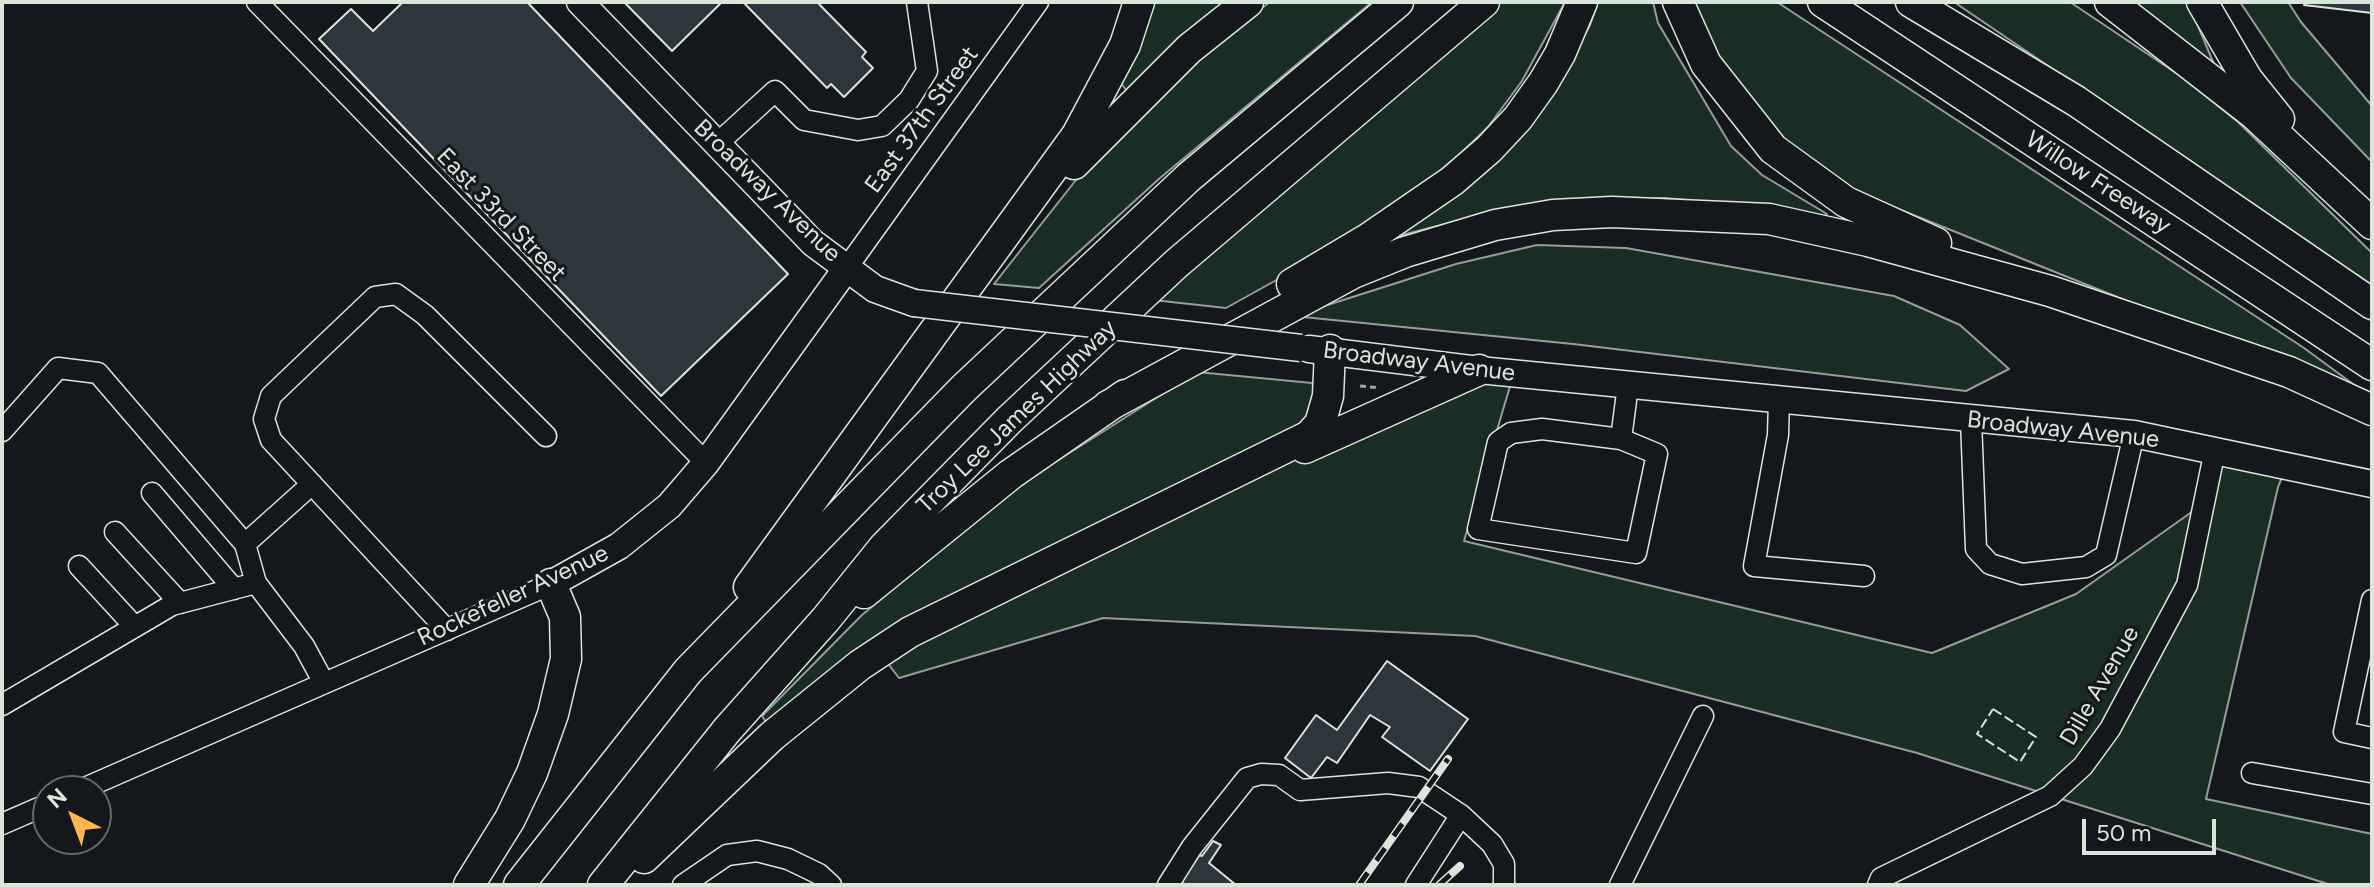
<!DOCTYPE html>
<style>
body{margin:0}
#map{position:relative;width:2374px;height:887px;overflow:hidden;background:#14181c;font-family:Figtree,sans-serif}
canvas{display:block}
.frame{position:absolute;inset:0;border:4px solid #d8e6dc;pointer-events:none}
.north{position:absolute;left:32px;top:775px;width:80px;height:80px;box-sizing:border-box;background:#14181c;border:2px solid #626a69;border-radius:50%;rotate:318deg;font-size:22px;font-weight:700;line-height:32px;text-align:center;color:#d8e6dc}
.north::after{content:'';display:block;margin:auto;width:28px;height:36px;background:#ffb74d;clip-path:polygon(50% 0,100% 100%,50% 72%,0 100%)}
.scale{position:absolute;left:2082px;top:819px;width:134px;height:36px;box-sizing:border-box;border:4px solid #d8e6dc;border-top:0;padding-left:10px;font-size:24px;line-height:28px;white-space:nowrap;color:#d8e6dc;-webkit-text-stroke:6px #14181c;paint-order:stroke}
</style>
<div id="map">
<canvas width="2374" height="887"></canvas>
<div class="frame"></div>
<div class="north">N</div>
<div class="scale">50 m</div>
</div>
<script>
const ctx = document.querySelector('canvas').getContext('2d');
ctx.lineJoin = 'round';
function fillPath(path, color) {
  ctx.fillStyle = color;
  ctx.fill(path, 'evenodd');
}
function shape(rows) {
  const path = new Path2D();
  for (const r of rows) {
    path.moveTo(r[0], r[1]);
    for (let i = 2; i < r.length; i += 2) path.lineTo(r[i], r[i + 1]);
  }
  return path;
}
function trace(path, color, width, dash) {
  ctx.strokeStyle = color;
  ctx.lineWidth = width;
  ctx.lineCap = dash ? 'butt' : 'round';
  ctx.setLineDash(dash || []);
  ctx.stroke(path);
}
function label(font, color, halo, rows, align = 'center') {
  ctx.font = font + ' Figtree,sans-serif';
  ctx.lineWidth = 6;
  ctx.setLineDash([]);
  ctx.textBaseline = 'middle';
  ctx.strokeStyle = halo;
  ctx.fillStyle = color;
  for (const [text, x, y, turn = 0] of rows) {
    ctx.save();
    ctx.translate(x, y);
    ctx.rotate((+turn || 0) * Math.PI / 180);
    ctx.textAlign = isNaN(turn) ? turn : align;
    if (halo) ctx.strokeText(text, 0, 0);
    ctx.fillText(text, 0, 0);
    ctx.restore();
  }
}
const green = shape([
 [1152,2,1230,2,1127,91,1119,81,1152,2],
 [1270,2,1372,2,1160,178,1039,288,994,284,1087,166,1197,57,1270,2],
 [1495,2,1565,2,1522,81,1488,127,1458,156,1414,192,1300,267,1226,308,1144,299,1495,2],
 [1598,2,1653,2,1658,23,1731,146,1762,175,1827,214,1822,218,1779,209,1665,198,1601,200,1469,218,1394,237,1560,80,1590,25,1598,2],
 [1687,2,1777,2,2304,348,2368,395,2321,379,1829,181,1757,123,1687,2],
 [1954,2,2070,2,2182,77,2238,122,2372,253,2372,286,1954,2],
 [2123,2,2188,2,2216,69,2123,2],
 [2240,2,2288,2,2301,22,2372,106,2372,162,2291,78,2240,2],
 [1537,245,1626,248,1894,296,1960,325,2009,369,1966,391,1573,344,1293,316,1456,264,1537,245],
 [1197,372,1312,383,1318,395,1312,422,766,722,762,716,862,615,1011,490,1197,372],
 [1514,373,1464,541,1932,653,2076,594,2203,504,2215,450,2287,465,2278,487,2206,799,2372,834,2372,885,2331,885,1917,753,1475,636,1103,618,899,678,879,652,1314,444,1514,373]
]);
fillPath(green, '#1a2d24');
trace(green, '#939e99', 2);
const building = shape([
 [403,2,527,2,788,274,661,396,319,39,351,9,373,31,403,2],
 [624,2,722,2,672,51,624,2],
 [743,2,817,2,866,52,862,57,873,68,844,97,831,84,827,88,743,2],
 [2305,2,2372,2,2372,13,2304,5,2305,2],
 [1387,661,1468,719,1430,771,1382,737,1390,727,1370,715,1337,763,1327,757,1311,778,1285,758,1316,715,1337,730,1387,661],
 [1213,841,1221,845,1209,863,1236,885,1186,885,1178,880,1196,854,1202,856,1213,841]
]);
fillPath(building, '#2c363c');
trace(building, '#d8e6dc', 2);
const minor = shape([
 [257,2,706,463],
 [717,144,775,91,804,120,858,130,882,126,909,100,927,71,917,2],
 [846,269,1038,2],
 [1779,400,1778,435,1754,566,1864,576],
 [1971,420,1976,549,1990,564,2022,574,2086,567,2106,555,2134,434],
 [2,431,58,368,98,373,245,544,256,583,304,646,324,683],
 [1621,439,1542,429,1511,433,1498,442,1478,529,1636,553,1657,454,1621,439,1628,385],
 [152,493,234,589],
 [115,532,180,603],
 [245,544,312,484],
 [79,566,135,627],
 [2372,600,2344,732,2372,738],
 [447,630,271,440,264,419,271,396,375,297,396,294,425,315,546,436],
 [2,705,172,605,256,583],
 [2252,773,2372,794],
 [78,791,551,584],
 [2,824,48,804],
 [683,885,727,855,757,851,788,859,819,874,831,885],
 [1168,885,1192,847,1247,778,1261,774,1279,775,1300,790,1388,783,1419,787,1461,815,1492,844,1504,864,1504,885],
 [1416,885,1461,815],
 [1620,885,1703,716],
 [1878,885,1881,878,2050,796,2083,766,2110,729,2187,585,2215,450]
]);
const major = shape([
 [580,2,813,243,875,289,914,303],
 [1309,349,1479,370,2134,434,2372,484],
 [551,584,619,546,669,506,706,463,846,269]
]);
const highway = shape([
 [1678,2,1706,64,1773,149,1846,202,1936,243],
 [1823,2,2372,365],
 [1911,2,2076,101,2372,304],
 [2110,2,2254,114,2372,224],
 [2202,2,2247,79,2279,119],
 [1074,164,1189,49,1248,2],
 [1292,284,1366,240,1452,181,1489,149,1518,118,1543,83,1560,54,1582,2],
 [1108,406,1353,273,1405,252,1495,225,1553,215,1612,212,1769,219,1868,241,2050,291,2289,372,2372,410],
 [1305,448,1479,370],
 [749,587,1077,135,1125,45,1139,2],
 [864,593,1011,474,1125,395],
 [644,858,772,736,860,665,910,632,1309,436,1320,424,1328,396,1330,350],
 [469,885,510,819,532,773,553,714,566,659,565,617,551,584],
 [519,885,688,671,964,388,1189,177,1398,2],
 [603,885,727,730,826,619,884,547,1009,420,1176,264,1484,2]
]);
trace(minor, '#d8e6dc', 23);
trace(major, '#d8e6dc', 29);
trace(highway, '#d8e6dc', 33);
trace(shape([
 [1360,386,1380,388]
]), '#9da8a2', 3, [6, 4]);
trace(minor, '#14181c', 20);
trace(major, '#14181c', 26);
trace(highway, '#14181c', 30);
const rail = shape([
 [1359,885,1448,759],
 [1439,885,1460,866]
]);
trace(rail, '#d8e6dc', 8);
trace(rail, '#14181c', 5, [15]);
const majorBridge = shape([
 [914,303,1301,348]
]);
trace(majorBridge, '#d8e6dc', 29, []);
trace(majorBridge, '#14181c', 26);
trace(shape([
 [1993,709,2036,737,2020,762,1977,734,1993,709]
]), '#d8e6dc', 2, [10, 4]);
label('24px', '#d8e6dc', '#14181c', [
 ["East 37th Street",922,120,-54],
 ["Willow Freeway",2098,183,33],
 ["Broadway Avenue",767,191,44],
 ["East 33rd Street",501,215,46],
 ["Broadway Avenue",1419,362,7],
 ["Troy Lee James Highway",1017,417,-44],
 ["Broadway Avenue",2063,430,6],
 ["Rockefeller Avenue",513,596,-25],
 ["Dille Avenue",2100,686,-60]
]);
</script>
